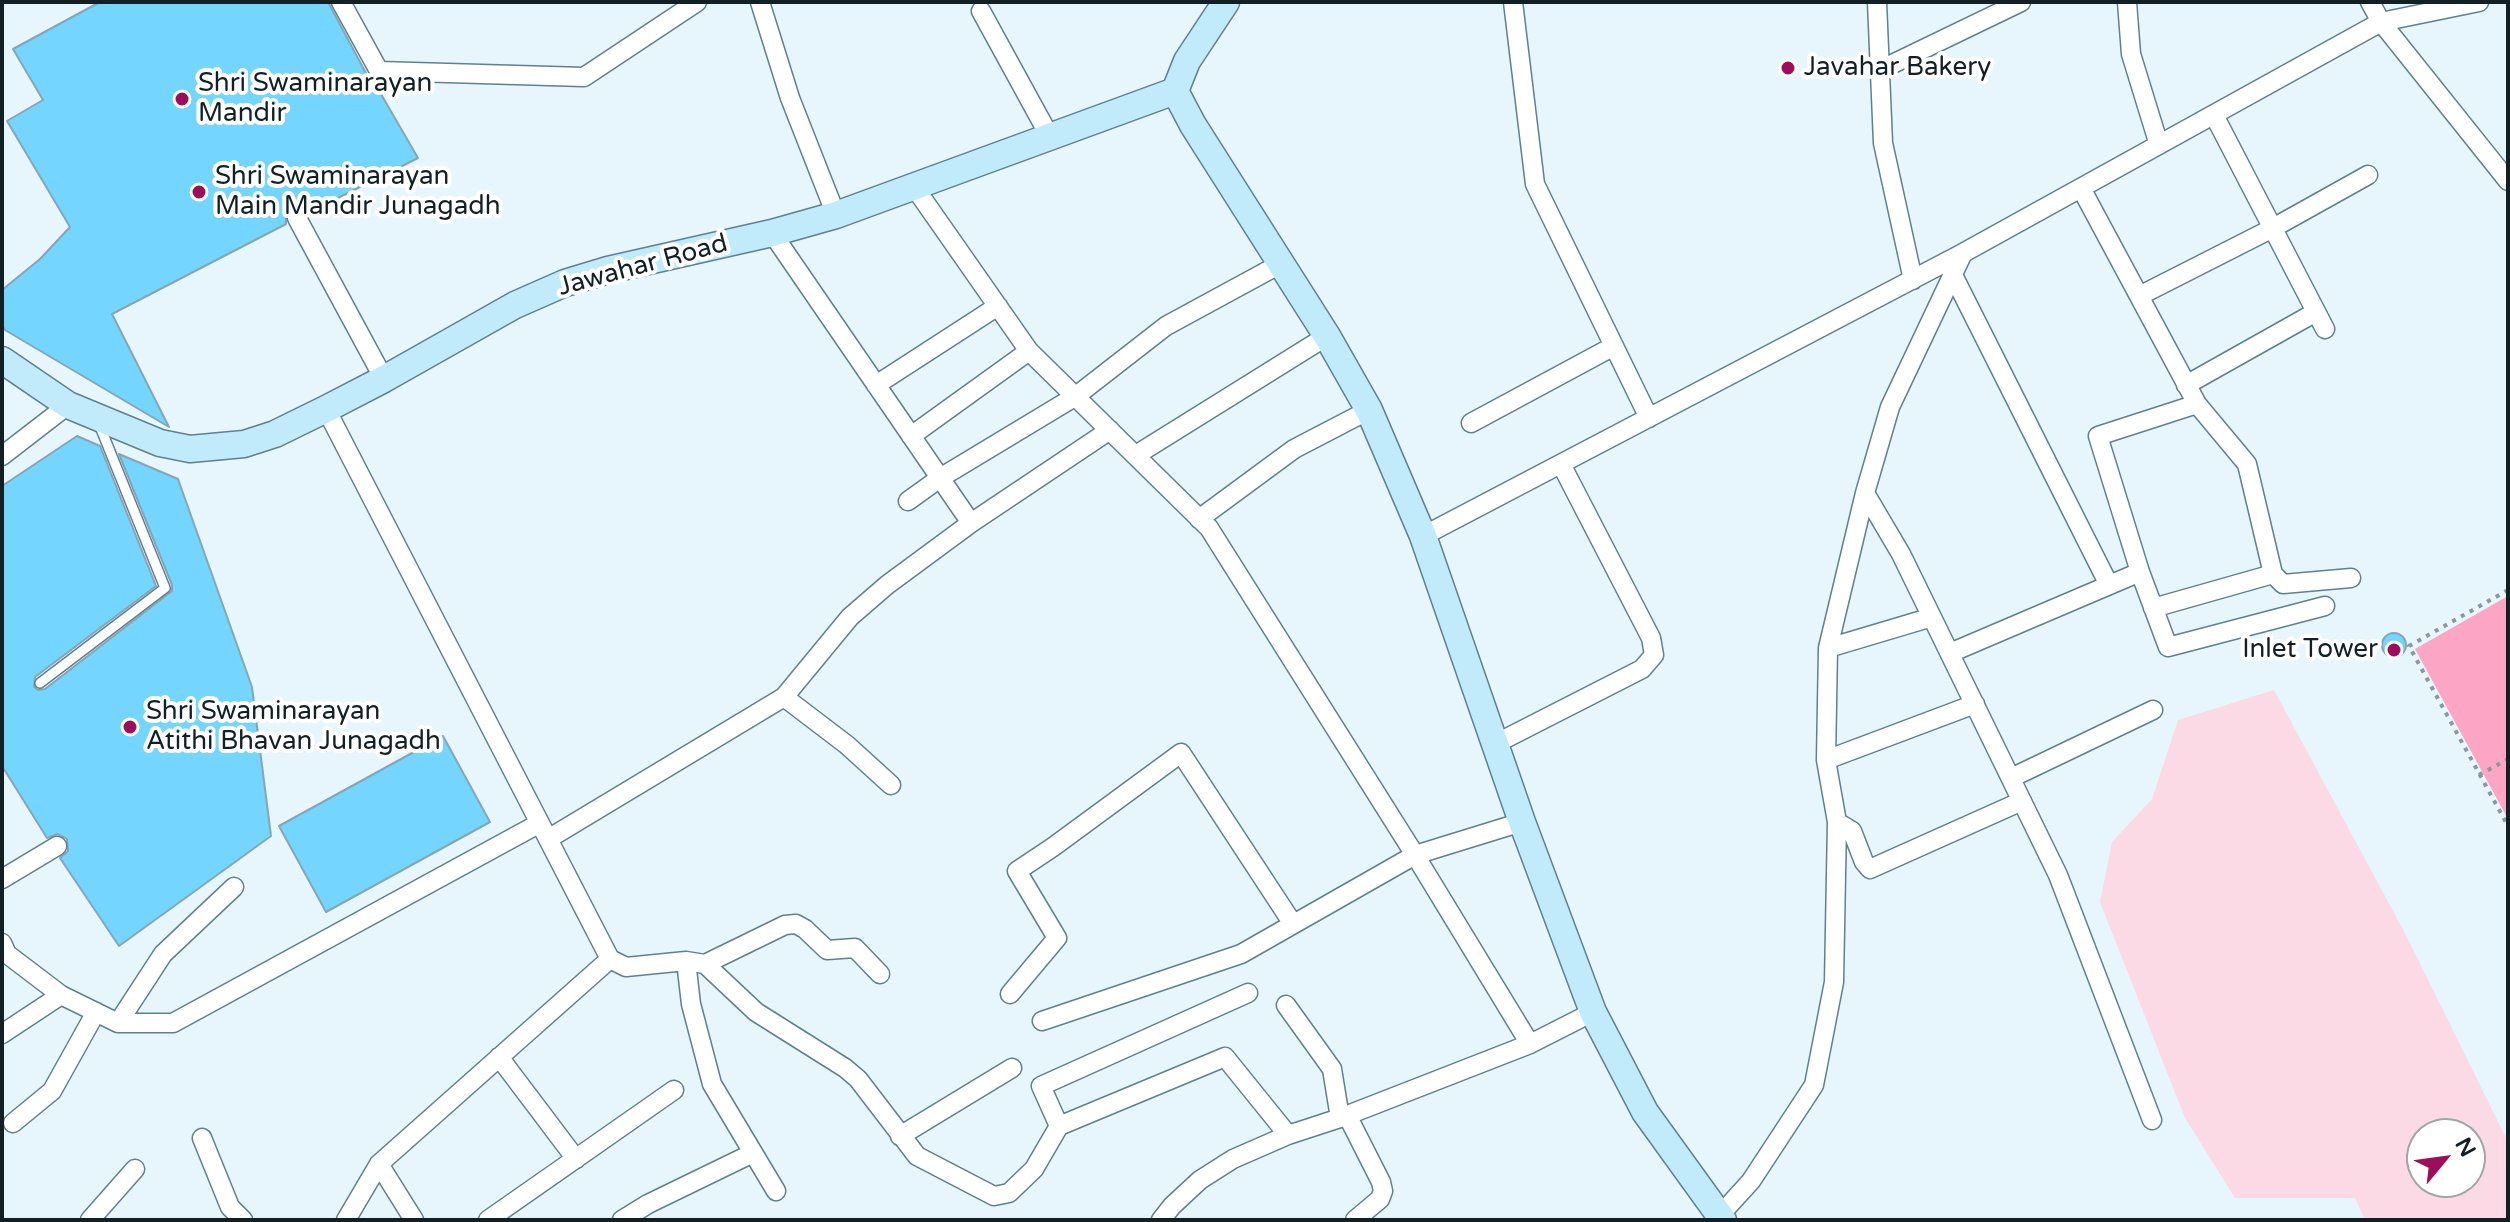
<!DOCTYPE html>
<style>
body{margin:0}
#map{position:relative;width:2510px;height:1222px;overflow:hidden;background:#e7f5fc;font-family:"Varela Round",sans-serif}
canvas{display:block}
.frame{position:absolute;inset:0;border:4px solid #122026;pointer-events:none}
.north{position:absolute;left:2406px;top:1118px;width:80px;height:80px;box-sizing:border-box;background:#fff;border:2px solid #a0a6a8;border-radius:50%;rotate:61deg;font-size:22px;font-weight:700;line-height:32px;text-align:center;color:#122026}
.north::after{content:'';display:block;margin:auto;width:28px;height:36px;background:#9d0e5a;clip-path:polygon(50% 0,100% 100%,50% 72%,0 100%)}
</style>
<div id="map">
<canvas width="2510" height="1222"></canvas>
<div class="frame"></div>
<div class="north">N</div>
</div>
<script>
const ctx = document.querySelector('canvas').getContext('2d');
ctx.lineJoin = 'round';
function fillPath(path, color) {
  ctx.fillStyle = color;
  ctx.fill(path, 'evenodd');
}
function shape(rows) {
  const path = new Path2D();
  for (const r of rows) {
    if (r.length === 3) {
      path.moveTo(r[0] + r[2], r[1]);
      path.arc(r[0], r[1], r[2], 0, 2 * Math.PI);
      continue;
    }
    path.moveTo(r[0], r[1]);
    for (let i = 2; i < r.length; i += 2) path.lineTo(r[i], r[i + 1]);
  }
  return path;
}
function trace(path, color, width, dash) {
  ctx.strokeStyle = color;
  ctx.lineWidth = width;
  ctx.lineCap = dash ? 'butt' : 'round';
  ctx.setLineDash(dash || []);
  ctx.stroke(path);
}
function label(font, color, halo, rows, align = 'center') {
  ctx.font = font + ' "Varela Round",sans-serif';
  ctx.lineWidth = 8;
  ctx.setLineDash([]);
  ctx.textBaseline = 'middle';
  ctx.strokeStyle = halo;
  ctx.fillStyle = color;
  for (const [text, x, y, turn = 0] of rows) {
    ctx.save();
    ctx.translate(x, y);
    ctx.rotate((+turn || 0) * Math.PI / 180);
    ctx.textAlign = isNaN(turn) ? turn : align;
    if (halo) ctx.strokeText(text, 0, 0);
    ctx.fillText(text, 0, 0);
    ctx.restore();
  }
}
fillPath(shape([
 [2274,690,2407,937,2508,1142,2508,1220,2365,1220,2355,1198,2235,1198,2185,1118,2100,902,2112,842,2152,799,2178,720],
 [2422,1134,2470,1134,2470,1182,2422,1182]
]), '#fcdae5');
fillPath(shape([
 [2508,596,2508,819,2415,649]
]), '#fca5c4');
const building = shape([
 [100,2,328,2,368,77,374,82,418,158,308,213,303,207,292,207,286,212,286,224,112,314,169,427,5,330,2,325,2,290,40,259,70,227,7,121,43,100,13,49,100,2],
 [77,436,100,446,156,586,35,677,34,687,38,690,45,689,172,591,172,585,119,454,178,479,252,687,271,836,119,946,60,858,68,851,67,839,58,834,47,838,2,766,2,486,77,436],
 [2394,645,12],
 [443,736,490,822,326,912,279,826,443,736]
]);
fillPath(building, '#74d5ff');
trace(building, '#84a6b6', 2);
const lane = shape([
 [40,683,165,588,99,424]
]);
const street = shape([
 [341,2,379,71,584,77,697,2],
 [760,2,790,98,836,215],
 [1513,2,1535,184,1649,418],
 [1877,2,1883,143,1913,280],
 [2127,2,2131,54,2159,145],
 [2370,2,2381,22,2508,181],
 [981,11,1050,137],
 [1880,70,2021,2],
 [2214,115,2325,329],
 [915,188,1029,351,1209,528,1415,855,1530,1044],
 [2081,188,2197,404,2247,464,2273,574],
 [297,218,384,379],
 [772,233,971,523],
 [1953,275,2109,585],
 [2139,296,2273,228,2368,175],
 [876,385,998,306],
 [2186,385,2316,312],
 [2197,404,2098,436,2140,572,2168,647,2325,606],
 [326,409,610,959,626,967,686,961,705,964,756,1012,845,1068,858,1079,917,1156,994,1196,1009,1193,1034,1169,1059,1126,1225,1057,1288,1135],
 [1471,423,1614,346],
 [911,436,1029,351],
 [1136,455,1327,336],
 [2,456,68,405],
 [1865,493,1901,554,2058,875,2152,1120],
 [908,501,940,478,1076,396,1166,326,1282,263],
 [1199,519,1294,449,1369,410],
 [1423,536,1963,253,2381,22,2479,2],
 [2153,608,2273,574,2283,584,2351,578],
 [1828,648,1932,617],
 [1950,653,2140,572],
 [784,697,847,745,891,785],
 [1495,744,1642,669,1654,655,1651,638,1561,464],
 [1826,760,1975,704],
 [2011,778,2153,710],
 [1837,822,1852,831,1864,862,1870,869,2022,801],
 [548,839,784,697,850,617,887,585,971,523,1110,430],
 [2,879,57,846],
 [2,943,7,954,61,995,118,1023,173,1023,540,823],
 [686,961,691,1004,712,1084,776,1191],
 [705,964,785,925,796,924,805,929,827,950,855,948,880,974],
 [1010,994,1057,938,1017,871,1053,847,1181,753,1293,924],
 [1286,1005,1332,1069,1340,1118],
 [1042,1021,1241,954,1415,855,1522,822],
 [118,1023,163,954,234,887],
 [2,1034,61,995],
 [499,1057,576,1159],
 [1347,1115,1381,1182,1383,1191,1380,1199,1355,1220],
 [13,1123,52,1091,96,1012],
 [1059,1126,1041,1086,1248,993],
 [900,1136,1012,1068],
 [202,1138,230,1207,243,1220],
 [379,1164,414,1220],
 [1720,1215,1751,1181,1814,1085,1834,982,1837,822,1826,760,1828,648,1865,493,1890,407,1963,253],
 [90,1220,135,1169],
 [346,1220,379,1164,610,959],
 [488,1220,674,1090],
 [622,1220,648,1204,753,1153],
 [1161,1220,1172,1206,1200,1180,1233,1159,1288,1135,1340,1118,1530,1044,1593,1012]
]);
const secondary = shape([
 [1226,2,1187,61,1175,91,1193,125,1327,336,1369,410,1423,536,1522,822,1593,1012,1645,1112,1723,1220],
 [2,360,68,405,160,443,190,449,244,444,275,434,326,409,384,379,515,305,565,283,608,270,772,233,836,215,1175,91]
]);
trace(lane, '#5f808f', 12);
trace(street, '#5f808f', 21);
trace(secondary, '#5f808f', 29);
trace(shape([
 [2508,590,2409,646,2508,826],
 [2479,775,2508,759]
]), '#8a989e', 4, [4, 6]);
trace(lane, '#fff', 9);
trace(street, '#fff', 18);
trace(secondary, '#c1ebfb', 26);
for (const [x, y, r, color] of [
 [1788,68,8,"#9d0e5a"],
 [182,99,8,"#9d0e5a"],
 [199,192,8,"#9d0e5a"],
 [2394,650,8,"#9d0e5a"],
 [130,727,8,"#9d0e5a"]
]) {
  const dot = new Path2D();
  dot.arc(x, y, r, 0, 2 * Math.PI);
  ctx.fillStyle = color;
  ctx.fill(dot);
  trace(dot, '#fff', 3);
}
label('26px', '#122026', '#fff', [
 ["Javahar Bakery",1804,68],
 ["Shri Swaminarayan",198,84],
 ["Mandir",198,114],
 ["Shri Swaminarayan",215,177],
 ["Main Mandir Junagadh",215,207],
 ["Inlet Tower",2378,650,"right"],
 ["Shri Swaminarayan",146,712],
 ["Atithi Bhavan Junagadh",146,742]
], 'left');
label('26px', '#122026', '#fff', [
 ["Jawahar Road",643,266,-15]
]);
</script>
